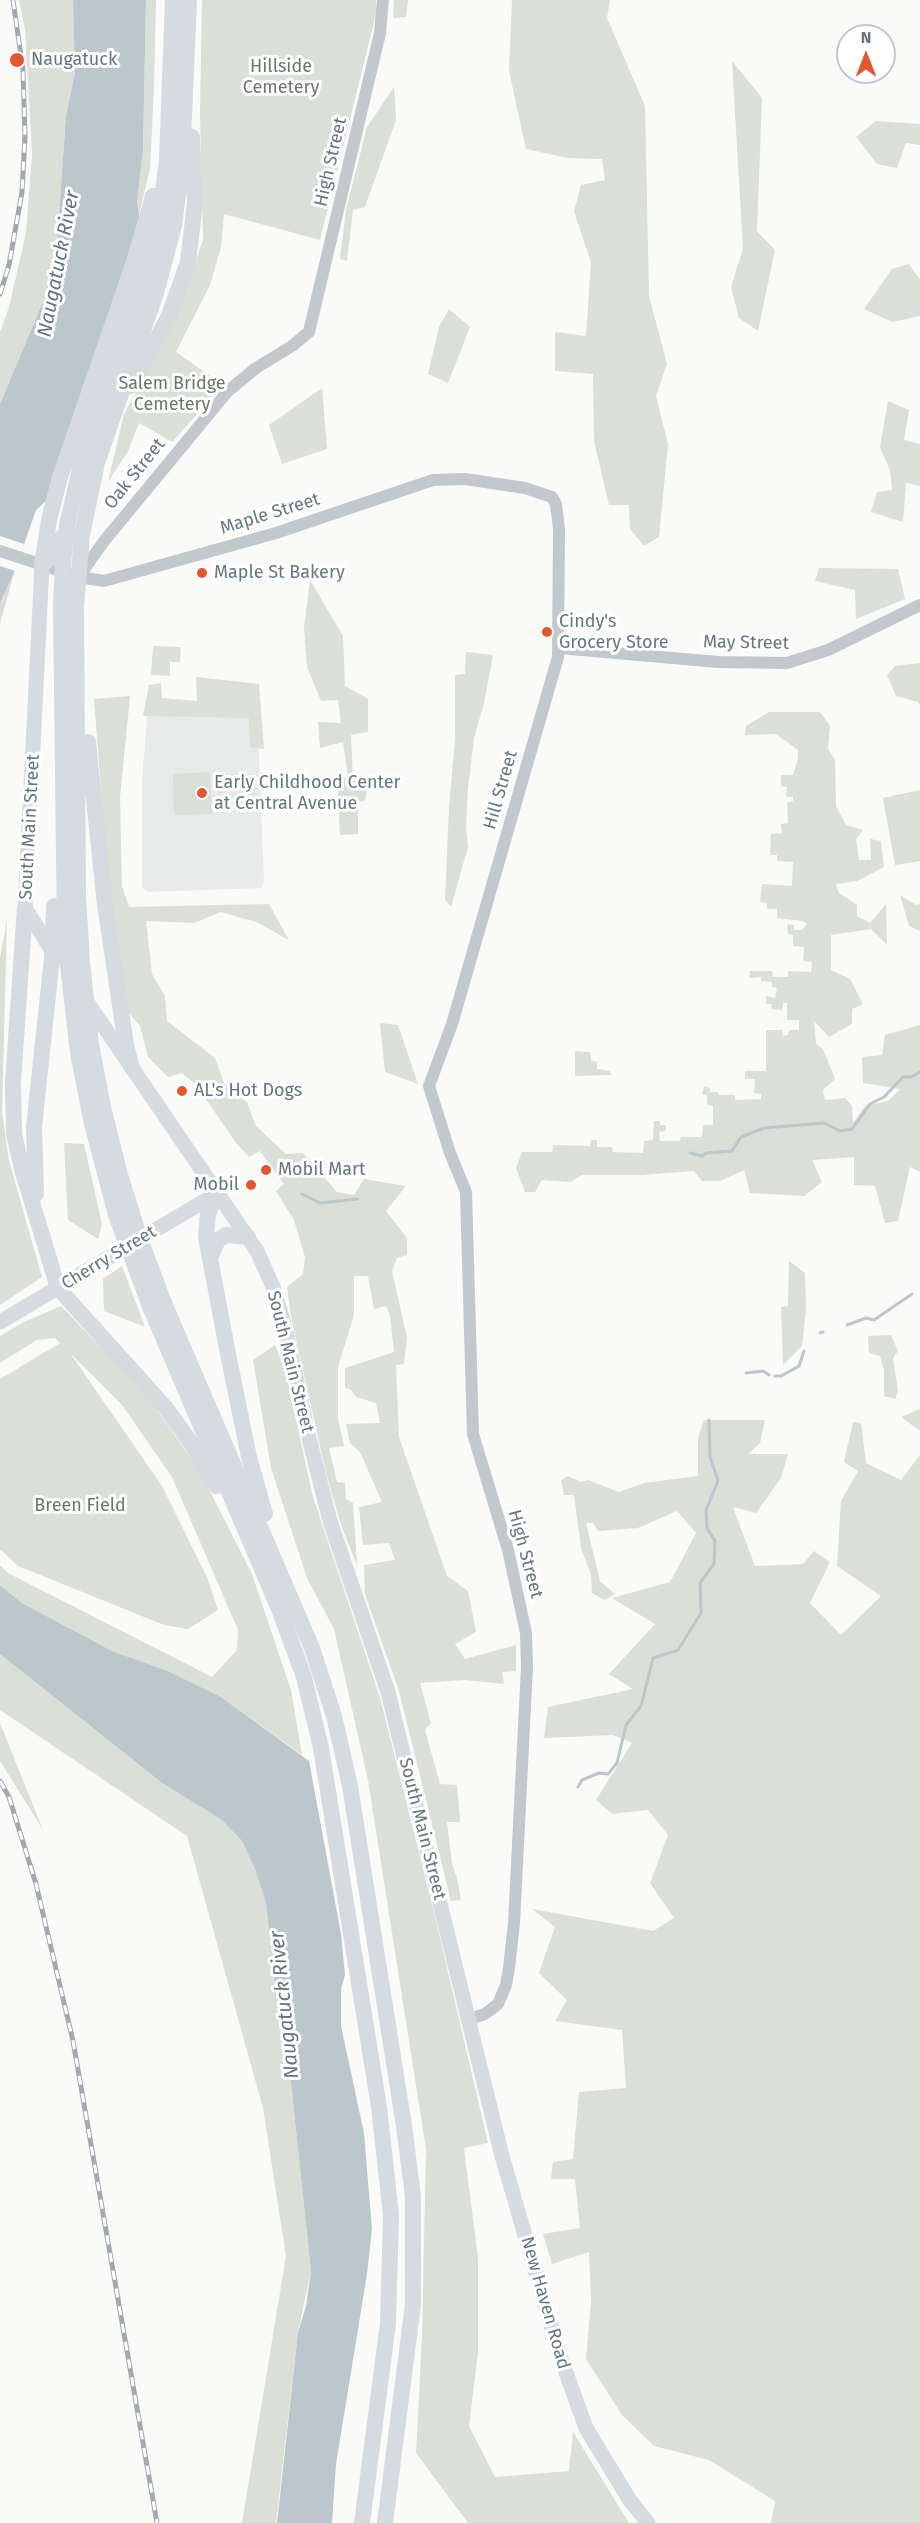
<!DOCTYPE html>
<style>
body{margin:0}
#map{position:relative;width:920px;height:2523px;overflow:hidden;background:#fafaf8;font-family:"Fira Sans",sans-serif}
canvas{display:block}
.north{position:absolute;left:836px;top:24px;width:60px;height:60px;box-sizing:border-box;background:#fff;border:2px solid #c1c8cd;border-radius:50%;rotate:0deg;font-size:16px;font-weight:700;line-height:24px;text-align:center;color:#657683}
.north::after{content:'';display:block;margin:auto;width:21px;height:27px;background:#e4572e;clip-path:polygon(50% 0,100% 100%,50% 72%,0 100%)}
</style>
<div id="map">
<canvas width="920" height="2523"></canvas>
<div class="north">N</div>
</div>
<script>
const ctx = document.querySelector('canvas').getContext('2d');
ctx.lineJoin = 'round';
function fillPath(path, color) {
  ctx.fillStyle = color;
  ctx.fill(path, 'evenodd');
}
function shape(rows) {
  const path = new Path2D();
  for (const r of rows) {
    path.moveTo(r[0], r[1]);
    for (let i = 2; i < r.length; i += 2) path.lineTo(r[i], r[i + 1]);
  }
  return path;
}
function trace(path, color, width, dash) {
  ctx.strokeStyle = color;
  ctx.lineWidth = width;
  ctx.lineCap = dash ? 'butt' : 'round';
  ctx.setLineDash(dash || []);
  ctx.stroke(path);
}
function label(font, color, halo, rows, align = 'center') {
  ctx.font = font + ' "Fira Sans",sans-serif';
  ctx.lineWidth = 6;
  ctx.setLineDash([]);
  ctx.textBaseline = 'middle';
  ctx.strokeStyle = halo;
  ctx.fillStyle = color;
  for (const [text, x, y, turn = 0] of rows) {
    ctx.save();
    ctx.translate(x, y);
    ctx.rotate((+turn || 0) * Math.PI / 180);
    ctx.textAlign = isNaN(turn) ? turn : align;
    if (halo) ctx.strokeText(text, 0, 0);
    ctx.fillText(text, 0, 0);
    ctx.restore();
  }
}
fillPath(shape([
 [257,705,264,883,261,888,147,892,142,887,142,781,148,706]
]), '#e8e9e9');
fillPath(shape([
 [19,0,73,0,75,73,66,115,57,242,44,299,0,404,0,332,9,307,26,233,32,153,25,29],
 [146,0,156,0,154,89,150,169,139,214,137,202,143,150],
 [202,0,376,0,376,14,320,240,224,214,221,247,210,285,176,352,223,385,172,442,139,423,128,451,108,482,124,414,175,321,203,240,200,112],
 [394,0,408,0,406,17,393,18],
 [512,0,610,0,607,18,645,106,649,296,667,364,656,396,668,444,659,537,644,546,630,529,629,505,609,505,594,441,593,374,555,371,555,332,586,336,591,262,574,211,581,185,605,180,602,159,568,158,526,149,509,71],
 [732,61,762,98,757,231,775,250,758,331,739,318,731,287,743,249],
 [394,87,396,120,365,207,353,210,347,261,340,259,346,210,367,127],
 [876,121,920,124,920,145,906,143,897,168,877,164,856,137],
 [909,264,920,280,920,316,892,322,864,309,892,269],
 [449,309,470,327,448,383,428,374,439,327],
 [322,388,327,449,282,464,269,425],
 [888,401,909,410,904,440,920,444,920,486,906,483,903,522,871,512,877,492,892,490,890,470,880,447],
 [819,568,898,569,905,599,856,619,855,590,815,581],
 [14,573,0,624,0,603],
 [310,580,343,636,345,686,368,699,368,732,351,735,353,779,368,779,365,801,358,802,358,834,340,835,337,781,348,777,343,742,320,748,318,722,341,723,338,700,321,701,307,667,304,628],
 [153,646,181,647,180,662,170,662,170,676,151,675],
 [466,652,493,655,484,703,474,738,468,788,466,827,468,847,451,907,445,900,449,808,455,739,455,675,465,674],
 [920,663,920,705,918,702,896,696,887,675,895,666],
 [196,677,259,684,264,749,250,747,249,718,143,716,149,685,161,683,162,698,197,701],
 [130,696,120,797,122,886,129,907,269,904,289,940,256,922,221,912,194,923,146,921,152,974,165,996,167,1021,215,1058,224,1083,247,1102,256,1126,286,1154,303,1153,337,1192,354,1195,364,1179,406,1186,386,1211,407,1238,407,1255,397,1258,392,1271,407,1338,404,1364,396,1365,399,1437,447,1576,468,1591,476,1632,455,1644,465,1659,516,1645,516,1671,502,1672,504,1684,464,1680,420,1683,431,1723,425,1730,440,1784,457,1785,460,1822,447,1822,452,1864,457,1878,461,1900,451,1901,399,1691,365,1594,364,1565,395,1560,389,1543,363,1545,359,1507,382,1502,360,1452,350,1443,346,1424,380,1423,376,1403,356,1397,351,1390,345,1388,345,1368,394,1352,390,1315,386,1306,374,1309,368,1276,354,1276,354,1315,338,1367,338,1419,344,1446,329,1448,337,1482,345,1483,346,1499,353,1503,357,1565,341,1525,326,1473,291,1317,287,1287,303,1274,305,1257,294,1220,276,1191,284,1184,260,1151,249,1157,236,1143,197,1086,182,1073,168,1077,148,1057,140,1026,128,1012,107,865,94,699],
 [769,712,820,712,830,726,828,749,835,760,836,806,846,825,863,830,856,839,859,860,871,860,870,839,881,841,884,867,857,881,836,884,838,892,857,905,857,916,870,923,886,904,887,945,871,929,831,935,831,970,850,979,863,1004,852,1009,852,1024,829,1037,814,1021,816,1044,823,1049,835,1079,823,1090,825,1100,845,1098,852,1106,853,1123,865,1106,888,1101,900,1089,863,1083,862,1057,882,1055,885,1035,920,1025,920,1172,910,1167,898,1221,885,1223,875,1186,854,1185,854,1157,812,1160,822,1182,804,1196,750,1193,744,1170,720,1181,702,1181,694,1171,642,1175,582,1175,570,1182,542,1180,535,1192,525,1192,516,1168,522,1152,552,1152,553,1145,590,1146,591,1140,597,1140,597,1147,612,1147,613,1152,643,1153,644,1141,653,1140,654,1121,660,1121,660,1125,666,1125,666,1131,659,1132,660,1141,680,1141,681,1137,702,1137,703,1125,713,1125,713,1106,707,1105,707,1095,702,1094,704,1086,710,1088,710,1092,718,1092,719,1095,735,1095,735,1100,761,1099,761,1094,754,1093,755,1079,745,1079,745,1071,766,1071,766,1030,782,1030,783,1036,788,1035,789,1030,799,1030,799,1020,787,1020,787,1003,783,1003,782,1010,771,1009,772,1004,766,1004,766,996,775,998,777,988,772,987,772,982,761,981,761,977,749,978,750,971,772,971,773,977,788,977,788,971,811,972,812,962,803,961,804,947,793,946,793,935,788,934,787,924,794,925,794,930,802,930,807,924,803,921,777,918,777,909,767,909,767,903,760,902,762,884,792,886,793,862,777,861,777,855,770,855,771,834,782,833,781,824,788,823,787,803,793,801,793,797,786,797,787,787,781,786,781,775,793,775,798,759,798,750,776,734,745,735,746,726],
 [210,772,212,814,174,815,173,774],
 [920,790,920,861,895,865,883,798],
 [900,895,916,905,920,904,920,931,909,926],
 [7,919,2,1112,9,1161,42,1277,0,1305,0,958],
 [380,1023,398,1025,418,1084,385,1072],
 [575,1051,590,1052,591,1061,597,1062,597,1069,610,1071,611,1075,575,1076],
 [64,1143,84,1144,102,1224,98,1239,68,1220],
 [789,1261,805,1273,806,1309,802,1346,783,1365,781,1307,788,1306],
 [122,1266,145,1327,104,1311,103,1279],
 [61,1306,145,1393,198,1468,252,1574,291,1690,302,1755,221,1697,168,1671,112,1651,22,1603,0,1585,0,1565,8,1573,212,1677,237,1650,238,1630,172,1477,122,1405,70,1353,162,1486,207,1577,218,1610,188,1629,164,1625,18,1566,0,1549,0,1379,60,1343,55,1338,37,1340,0,1363,0,1336,24,1322],
 [891,1335,898,1351,893,1358,898,1391,895,1399,884,1396,884,1370,880,1356,869,1353,868,1336],
 [275,1345,285,1370,313,1497,380,1698,433,1908,488,2143,464,2148,478,2258,478,2352,469,2426,495,2477,569,2471,573,2432,629,2523,468,2523,416,2453,422,2337,426,2149,368,1780,334,1629,307,1578,271,1468,253,1360],
 [920,1409,920,1431,901,1417],
 [704,1420,765,1420,760,1443,748,1454,788,1454,781,1478,756,1513,733,1507,755,1566,803,1564,814,1551,830,1562,810,1603,841,1635,881,1596,837,1566,841,1501,858,1471,844,1462,853,1422,861,1423,866,1463,901,1480,920,1455,920,2523,771,2523,775,2501,709,2460,654,2446,622,2415,586,2359,591,2301,589,2252,552,2264,543,2234,580,2228,575,2179,551,2179,553,2162,573,2159,579,2092,626,2088,622,2030,555,2021,567,2000,539,1973,555,1927,532,1909,653,1931,674,1918,650,1883,668,1835,648,1810,612,1814,596,1800,632,1743,613,1735,544,1738,548,1707,633,1689,609,1674,655,1624,612,1598,670,1582,696,1533,677,1511,638,1528,598,1531,593,1523,586,1523,600,1581,615,1594,605,1600,592,1593,591,1575,581,1548,574,1495,564,1495,561,1480,568,1476,581,1482,588,1480,619,1492,644,1483,698,1476,698,1438],
 [0,1654,162,1783,222,1820,242,1841,255,1869,266,1903,277,2006,291,2083,311,2271,298,2332,276,2523,242,2523,286,2256,263,2108,187,1836,0,1710],
 [0,1723,43,1830,0,1761]
]), '#dadfd7');
fillPath(shape([
 [73,0,146,0,143,150,137,202,140,221,46,501,36,510,14,573,0,603,0,404,44,299,57,242,66,115,75,73],
 [0,1585,22,1603,112,1651,168,1671,221,1697,309,1761,341,1934,345,1975,341,1989,341,2026,364,2133,372,2229,367,2274,336,2464,332,2523,277,2523,298,2332,306,2306,311,2271,291,2083,277,2006,266,1903,255,1869,242,1841,222,1820,162,1783,0,1654]
]), '#bbc7cb');
fillPath(shape([
 [0,536,24,544,15,571,0,566]
]), '#fafaf8');
trace(shape([
 [690,1153,702,1156,706,1153,732,1151,741,1137,764,1128,824,1123,840,1131,852,1129,870,1104,884,1097,903,1077,911,1077,920,1072],
 [302,1194,320,1203,357,1199],
 [847,1325,866,1318,874,1320,912,1294],
 [820,1333,823,1332],
 [746,1373,763,1371,769,1375],
 [775,1376,781,1376,799,1366,804,1351],
 [578,1787,582,1780,599,1773,608,1774,617,1763,626,1725,641,1706,653,1658,678,1650,701,1613,700,1583,714,1564,715,1541,707,1528,706,1510,718,1481,710,1457,709,1420]
]), '#bbc7cb', 3);
trace(shape([
 [0,551,79,577,104,581,276,533,433,480,465,479,525,488,552,497,556,504,559,529,558,657,452,1024,429,1086,450,1153,466,1192,473,1434,508,1550,526,1633,527,1667,514,1923,509,1968,506,1985,498,2004,485,2014,469,2019],
 [79,576,105,540,228,391,256,368,292,346,309,332,380,33,383,0],
 [559,648,718,662,787,663,828,650,920,605]
]), '#c3c8cc', 12);
trace(shape([
 [42,565,25,908,56,957],
 [85,999,257,1251,274,1289,287,1335,308,1434,330,1521,388,1692,502,2156,560,2356,586,2428,629,2499,648,2523],
 [0,1322,218,1193]
]), '#d6dbdf', 15);
trace(shape([
 [173,0,167,160,159,224,143,283,83,455,67,526,63,563,61,606,65,939,78,1053,92,1124,116,1215,151,1309,279,1609,304,1677,321,1748,379,2107,391,2215,388,2323,362,2523],
 [189,0,182,162,174,226,156,293,97,463,82,535,76,607,78,896,82,962,91,1044,103,1107,120,1175,139,1236,164,1303,312,1648,334,1716,350,1786,404,2126,413,2196,413,2304,385,2523],
 [131,386,169,316,188,262,195,203,192,137],
 [42,565,54,555,62,537],
 [42,565,49,520,60,477,135,259,153,196],
 [88,742,105,905,126,1045,132,1068],
 [25,908,13,1082,14,1134,22,1169,58,1288,166,1408,191,1443,216,1486],
 [218,1193,208,1214,206,1237,228,1354,249,1457,265,1514],
 [36,1194,34,1127,52,958,54,906],
 [210,1257,218,1240,226,1235,248,1237]
]), '#d6dbdf', 16);
const rail = shape([
 [0,294,9,265,22,192,25,136,23,70,13,0],
 [0,1781,9,1797,36,1884,73,2041,157,2523]
]);
trace(rail, '#a2aab0', 5);
trace(rail, '#fff', 3, [9]);
for (const [x, y, r, color] of [
 [17,60,8,"#e4572e"],
 [202,573,6,"#e4572e"],
 [547,632,6,"#e4572e"],
 [202,793,6,"#e4572e"],
 [182,1091,6,"#e4572e"],
 [266,1170,6,"#e4572e"],
 [251,1185,6,"#e4572e"]
]) {
  const dot = new Path2D();
  dot.arc(x, y, r, 0, 2 * Math.PI);
  ctx.fillStyle = color;
  ctx.fill(dot);
  trace(dot, '#fff', 2);
}
label('18px', '#657683', '#fff', [
 ["Naugatuck",31,60],
 ["Maple St Bakery",214,573],
 ["Cindy's",559,622],
 ["Grocery Store",559,643],
 ["Early Childhood Center",214,783],
 ["at Central Avenue",214,804],
 ["AL's Hot Dogs",194,1091],
 ["Mobil Mart",278,1170],
 ["Mobil",239,1185,"right"]
], 'left');
label('18px', '#687a64', '#fff', [
 ["Hillside",281,67],
 ["Cemetery",281,88],
 ["Salem Bridge",172,384],
 ["Cemetery",172,405],
 ["Breen Field",80,1506]
]);
label('18px', '#657683', '#fff', [
 ["High Street",331,162,-77],
 ["Oak Street",135,474,-51],
 ["Maple Street",270,514,-17],
 ["May Street",746,643,1],
 ["Hill Street",501,790,-74],
 ["South Main Street",30,827,-87],
 ["Cherry Street",109,1258,-31],
 ["South Main Street",290,1362,76],
 ["High Street",525,1554,75],
 ["South Main Street",422,1829,76],
 ["New Haven Road",545,2303,74]
]);
label('italic 20px', '#60757c', '#fff', [
 ["Naugatuck River",59,264,-79],
 ["Naugatuck River",285,2005,-96]
]);
</script>
